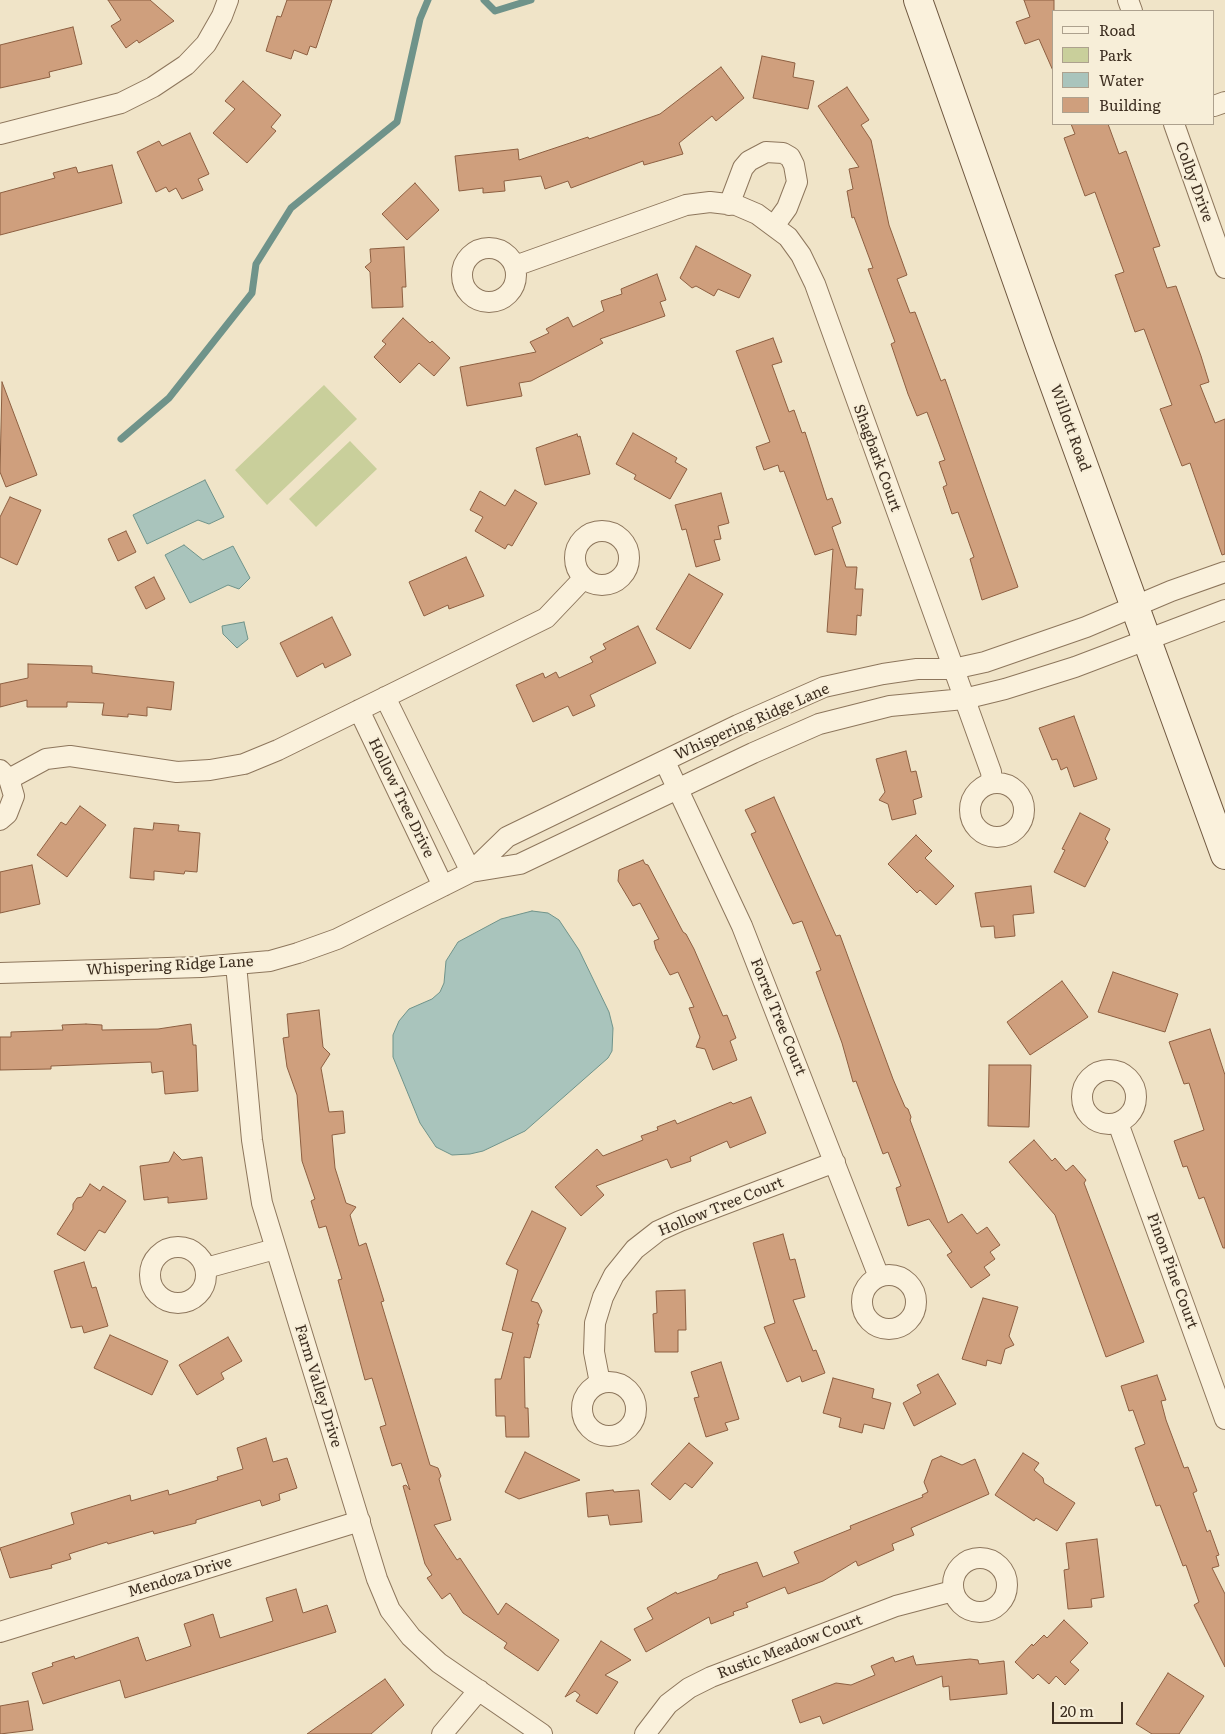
<!DOCTYPE html>
<style>
body{margin:0}
#map{position:relative;width:1225px;height:1734px;overflow:hidden;background:#f0e4c8;font-family:Literata,serif}
canvas{display:block}
.legend{position:absolute;left:1052px;top:10px;width:162px;height:115px;box-sizing:border-box;background:#f7eed8;border:1px solid #ada18e;margin:0;padding:6px 9px;list-style:none;font-size:15px;color:#3d2e20}
.legend li{display:flex;align-items:center;gap:10px;height:25px}
.legend b{width:25px;border:1px solid #ada18e}
.scale{position:absolute;left:1052px;top:1702px;width:71px;height:22px;box-sizing:border-box;border:2px solid #3d2e20;border-top:0;padding-left:6px;font-size:15px;line-height:18px;white-space:nowrap;color:#3d2e20;-webkit-text-stroke:4px #f7eed8;paint-order:stroke}
</style>
<div id="map">
<canvas width="1225" height="1734"></canvas>
<ul class="legend">
<li><b style="height:6px;background:#faf1dc"></b>Road</li>
<li><b style="height:14px;background:#c9cf9b"></b>Park</li>
<li><b style="height:14px;background:#a9c4bc"></b>Water</li>
<li><b style="height:14px;background:#cf9f7d"></b>Building</li>
</ul>
<div class="scale">20 m</div>
</div>
<script>
const ctx = document.querySelector('canvas').getContext('2d');
ctx.lineJoin = 'round';
function fillPath(path, color) {
  ctx.fillStyle = color;
  ctx.fill(path, 'evenodd');
}
function shape(rows) {
  const path = new Path2D();
  for (const r of rows) {
    if (r.length === 3) {
      path.moveTo(r[0] + r[2], r[1]);
      path.arc(r[0], r[1], r[2], 0, 2 * Math.PI);
      continue;
    }
    path.moveTo(r[0], r[1]);
    for (let i = 2; i < r.length; i += 2) path.lineTo(r[i], r[i + 1]);
  }
  return path;
}
function trace(path, color, width, dash) {
  ctx.strokeStyle = color;
  ctx.lineWidth = width;
  ctx.lineCap = dash ? 'butt' : 'round';
  ctx.setLineDash(dash || []);
  ctx.stroke(path);
}
function label(font, color, halo, rows, align = 'center') {
  ctx.font = font + ' Literata,serif';
  ctx.lineWidth = 4;
  ctx.setLineDash([]);
  ctx.textBaseline = 'middle';
  ctx.strokeStyle = halo;
  ctx.fillStyle = color;
  for (const [text, x, y, turn = 0] of rows) {
    ctx.save();
    ctx.translate(x, y);
    ctx.rotate((+turn || 0) * Math.PI / 180);
    ctx.textAlign = isNaN(turn) ? turn : align;
    if (halo) ctx.strokeText(text, 0, 0);
    ctx.fillText(text, 0, 0);
    ctx.restore();
  }
}
fillPath(shape([
 [324,385,357,419,267,505,235,470],
 [350,441,377,469,316,527,289,499]
]), '#c9cf9b');
const water = shape([
 [205,480,224,517,209,524,198,520,147,544,133,515,205,480],
 [184,545,203,560,233,546,250,578,239,589,228,585,190,603,165,555,184,545],
 [244,622,248,639,237,648,223,634,222,626,244,622],
 [532,911,548,913,559,920,579,950,609,1012,613,1028,612,1051,608,1058,525,1131,483,1151,470,1154,452,1155,436,1147,420,1123,393,1057,393,1035,399,1021,409,1009,432,999,440,992,444,983,446,961,458,942,501,919,532,911]
]);
fillPath(water, '#a9c4bc');
trace(water, '#6f938a', 1);
trace(shape([
 [484,0,495,11,531,0],
 [121,439,169,398,252,293,256,264,291,208,397,122,420,19,428,0]
]), '#6f938a', 7);
const building = shape([
 [108,0,150,0,174,21,139,43,137,40,126,48,111,26,121,20,108,0],
 [287,0,332,0,316,48,310,46,307,55,294,50,291,59,266,51,277,16,281,17,287,0],
 [1024,0,1054,0,1054,73,1039,39,1025,44,1016,22,1030,17,1024,0],
 [73,27,82,64,49,72,50,77,0,88,0,45,73,27],
 [762,56,795,63,793,77,814,81,808,109,753,98,762,56],
 [721,67,744,98,716,121,712,116,679,143,683,154,644,165,643,161,571,188,568,181,545,189,541,176,504,181,505,191,483,193,483,188,459,191,455,156,518,149,519,160,588,137,589,139,660,114,721,67],
 [243,81,281,115,271,127,276,131,247,163,213,133,235,109,225,101,243,81],
 [847,87,869,120,861,125,871,140,889,225,907,275,897,279,910,313,915,312,941,381,945,379,1018,587,982,600,970,559,974,557,958,512,952,514,943,487,947,485,939,462,945,460,927,412,917,416,908,394,891,344,895,342,868,269,873,268,854,217,852,218,847,191,853,189,849,169,859,167,818,106,847,87],
 [1071,124,1108,124,1119,154,1126,151,1160,246,1153,248,1167,288,1176,286,1201,356,1209,382,1200,385,1215,423,1225,419,1225,554,1222,555,1190,463,1182,466,1160,409,1172,405,1144,329,1135,332,1115,275,1124,272,1095,192,1085,196,1064,138,1075,134,1071,124],
 [190,133,209,174,198,179,203,190,182,199,176,188,169,192,166,187,156,192,137,152,159,141,162,146,190,133],
 [112,165,122,203,0,235,0,193,55,178,53,173,76,167,78,173,112,165],
 [415,183,439,210,407,240,382,214,415,183],
 [696,246,751,275,739,298,718,289,714,296,696,286,692,288,680,278,696,246],
 [404,247,406,287,402,287,403,307,372,308,370,272,365,267,371,262,370,249,404,247],
 [657,274,666,300,660,302,665,316,600,339,603,343,531,381,519,383,522,396,467,406,460,367,536,352,530,342,549,333,546,329,568,317,573,327,604,311,601,301,622,294,621,289,657,274],
 [403,318,430,343,432,341,450,358,434,376,419,363,400,383,374,357,386,344,382,341,403,318],
 [773,338,782,362,772,365,789,412,794,410,802,433,805,432,827,500,832,498,841,523,832,527,846,567,857,567,855,589,863,589,861,616,857,615,856,635,827,632,833,549,815,555,784,471,780,472,778,465,764,470,756,447,770,442,736,351,773,338],
 [2,382,37,475,6,487,0,472,2,382],
 [633,433,677,458,675,462,687,469,670,499,634,479,636,475,616,464,633,433],
 [577,434,578,437,580,436,590,474,545,485,536,448,577,434],
 [515,490,537,503,512,546,508,544,505,549,475,531,483,517,470,510,480,491,505,506,515,490],
 [721,493,729,523,718,526,721,539,714,540,720,560,696,567,686,529,682,530,675,505,721,493],
 [10,497,41,510,17,565,0,557,0,517,10,497],
 [126,531,136,552,118,561,108,539,126,531],
 [466,557,484,596,449,609,448,605,424,616,409,582,466,557],
 [689,574,723,594,690,649,656,629,689,574],
 [154,577,165,599,146,609,135,587,154,577],
 [332,617,351,655,325,668,323,663,297,677,280,643,332,617],
 [638,626,656,663,590,695,595,706,573,716,568,706,533,722,516,685,543,673,545,678,556,672,559,678,593,662,590,657,606,649,603,644,638,626],
 [28,664,92,666,92,673,174,682,171,710,147,707,147,716,128,714,128,717,102,715,104,703,67,702,67,707,27,707,27,700,0,707,0,684,28,678,28,664],
 [1074,716,1097,779,1074,787,1067,767,1061,770,1057,759,1052,760,1039,728,1074,716],
 [906,751,911,772,916,771,922,797,913,800,916,814,892,820,888,804,879,800,885,792,876,759,906,751],
 [774,797,836,936,840,935,893,1079,905,1107,908,1109,911,1117,910,1120,948,1223,962,1214,977,1234,987,1227,1000,1245,990,1252,995,1259,984,1267,990,1275,971,1288,947,1255,952,1252,929,1219,908,1226,896,1188,901,1186,888,1152,883,1154,856,1081,853,1082,842,1043,816,972,821,970,802,921,793,924,751,834,756,832,745,810,774,797],
 [80,806,106,825,67,877,37,855,61,822,66,825,80,806],
 [1080,813,1110,829,1105,839,1108,842,1085,887,1054,872,1065,850,1062,849,1080,813],
 [154,823,179,825,178,831,200,833,197,872,185,871,184,874,154,871,154,880,130,878,134,828,153,830,154,823],
 [916,835,932,851,925,858,954,886,936,905,920,890,917,893,888,864,916,835],
 [643,860,645,864,648,865,683,932,686,934,694,949,723,1016,727,1015,736,1038,730,1041,737,1060,713,1070,705,1049,696,1047,700,1037,689,1008,694,1007,678,972,670,975,656,949,654,941,659,939,640,903,633,906,618,881,619,870,643,860],
 [32,865,40,904,0,913,0,872,32,865],
 [1031,886,1034,913,1013,915,1015,936,995,938,994,926,981,927,975,893,1031,886],
 [1113,972,1178,994,1165,1032,1098,1012,1113,972],
 [1062,981,1088,1017,1030,1055,1007,1022,1062,981],
 [319,1010,323,1047,330,1054,321,1068,329,1112,343,1111,345,1133,332,1135,335,1168,346,1203,356,1207,350,1215,359,1246,366,1243,384,1301,381,1302,430,1465,438,1468,441,1476,439,1479,451,1520,434,1525,457,1560,460,1558,498,1615,506,1603,559,1640,538,1671,504,1648,507,1643,463,1613,450,1593,442,1599,427,1578,432,1575,425,1564,403,1486,406,1485,410,1490,401,1463,392,1466,380,1427,386,1425,372,1378,365,1380,338,1280,342,1279,326,1226,319,1228,311,1201,315,1199,302,1161,297,1095,287,1067,283,1038,289,1037,287,1014,319,1010],
 [86,1024,102,1025,102,1030,158,1029,191,1024,193,1045,196,1045,198,1091,165,1094,163,1071,152,1073,151,1062,51,1066,51,1069,0,1070,0,1037,11,1037,11,1032,63,1030,62,1025,86,1024],
 [1210,1029,1225,1075,1225,1248,1223,1248,1204,1197,1199,1199,1187,1166,1183,1167,1174,1141,1204,1130,1189,1083,1184,1084,1169,1042,1210,1029],
 [989,1065,1031,1065,1029,1127,988,1126,989,1065],
 [751,1097,766,1133,730,1148,727,1141,690,1157,691,1161,671,1168,667,1159,596,1186,604,1195,581,1216,555,1187,597,1149,603,1156,643,1140,641,1136,658,1130,657,1127,675,1120,677,1124,731,1102,733,1104,751,1097],
 [1034,1140,1052,1161,1055,1158,1066,1171,1073,1165,1086,1180,1084,1183,1144,1342,1106,1357,1055,1215,1009,1162,1034,1140],
 [174,1152,182,1160,202,1157,207,1199,168,1203,168,1197,144,1200,140,1166,169,1162,174,1152],
 [90,1184,100,1191,103,1186,126,1201,105,1233,99,1230,85,1251,57,1234,73,1209,73,1204,77,1198,82,1197,90,1184],
 [532,1211,566,1228,531,1301,538,1303,542,1311,537,1324,539,1324,530,1358,524,1357,525,1408,528,1408,529,1437,506,1437,505,1416,496,1416,495,1379,501,1379,513,1333,502,1330,518,1270,506,1264,532,1211],
 [783,1234,790,1260,795,1259,805,1297,793,1300,813,1351,816,1350,825,1373,802,1382,800,1376,787,1382,764,1327,775,1323,753,1243,783,1234],
 [84,1262,92,1288,96,1287,108,1326,84,1333,82,1326,71,1328,54,1271,84,1262],
 [685,1290,686,1330,678,1330,678,1352,655,1352,653,1314,657,1313,656,1291,685,1290],
 [983,1298,1018,1307,1009,1336,1014,1345,1005,1349,1001,1364,987,1360,986,1366,962,1359,983,1298],
 [110,1335,168,1361,152,1395,94,1368,110,1335],
 [228,1337,242,1361,221,1373,224,1379,197,1395,179,1365,228,1337],
 [721,1362,739,1419,725,1423,728,1430,706,1437,694,1398,699,1397,691,1372,721,1362],
 [938,1374,956,1404,914,1426,903,1403,921,1393,917,1385,938,1374],
 [1157,1375,1166,1400,1161,1401,1166,1420,1184,1468,1188,1467,1197,1491,1193,1493,1207,1532,1210,1530,1219,1555,1216,1556,1219,1566,1212,1568,1225,1594,1225,1667,1194,1605,1199,1602,1186,1565,1183,1566,1160,1505,1156,1506,1135,1448,1145,1444,1133,1410,1129,1411,1121,1386,1157,1375],
 [833,1378,874,1389,872,1398,891,1403,884,1429,864,1424,862,1433,839,1427,841,1418,823,1413,833,1378],
 [266,1438,273,1462,287,1458,297,1488,279,1494,280,1500,262,1506,260,1500,196,1520,196,1523,154,1534,153,1531,108,1544,107,1542,69,1554,71,1559,51,1565,52,1568,10,1578,0,1548,74,1524,71,1513,130,1495,131,1501,168,1490,169,1495,218,1480,217,1477,243,1469,237,1448,266,1438],
 [689,1443,713,1463,692,1488,685,1483,670,1500,651,1484,689,1443],
 [525,1452,580,1480,519,1499,505,1492,525,1452],
 [1023,1453,1039,1463,1034,1470,1043,1478,1044,1483,1075,1503,1057,1531,1036,1518,1034,1521,995,1495,1023,1453],
 [941,1456,962,1465,975,1459,989,1494,911,1528,914,1535,892,1544,894,1550,858,1566,856,1561,823,1581,788,1594,785,1587,746,1603,748,1607,733,1612,734,1615,711,1624,709,1617,646,1652,634,1629,653,1619,647,1608,676,1592,677,1594,717,1579,719,1575,757,1562,763,1577,799,1563,794,1552,851,1529,850,1526,923,1497,922,1495,928,1492,924,1482,932,1460,941,1456],
 [613,1490,614,1492,639,1490,642,1522,610,1525,608,1515,588,1517,586,1493,613,1490],
 [1097,1539,1104,1597,1091,1599,1092,1607,1068,1609,1064,1570,1069,1569,1066,1543,1097,1539],
 [296,1589,303,1613,327,1605,336,1632,125,1698,120,1680,43,1704,32,1673,53,1666,52,1663,74,1656,75,1659,138,1637,146,1661,191,1646,184,1624,213,1614,220,1638,273,1621,266,1598,296,1589],
 [1064,1620,1088,1643,1070,1662,1079,1670,1065,1685,1056,1676,1049,1684,1038,1674,1033,1679,1015,1662,1032,1644,1033,1646,1044,1635,1047,1638,1064,1620],
 [601,1641,631,1660,605,1675,618,1682,597,1714,576,1701,580,1695,575,1691,565,1697,601,1641],
 [913,1656,916,1665,970,1659,978,1660,979,1664,1004,1661,1007,1694,950,1700,949,1686,943,1687,942,1676,823,1724,820,1716,800,1723,792,1700,836,1683,851,1685,875,1675,871,1666,893,1657,895,1662,913,1656],
 [1168,1673,1204,1696,1179,1734,1152,1734,1136,1724,1168,1673],
 [385,1679,404,1705,371,1734,307,1734,385,1679],
 [28,1701,33,1730,0,1734,0,1706,28,1701]
]);
fillPath(building, '#cf9f7d');
trace(building, '#8d5f41', 1);
const street = shape([
 [1128,0,1132,11],
 [1214,106,1225,102],
 [1174,124,1225,268],
 [0,134,121,103,153,87,186,65,206,44,222,16,228,0],
 [729,205,743,168,749,161,766,152,783,153,790,157,794,165,797,182,787,208,774,226],
 [489,275,27],
 [515,266,686,205,710,202,736,205,757,214,788,237,801,255,815,284,991,772,992,782],
 [602,558,27],
 [385,697,471,872],
 [359,710,443,886],
 [665,762,742,926,879,1277],
 [0,770,9,779,14,796,7,814,0,820],
 [9,779,46,759,70,756,177,772,210,770,244,764,278,750,546,618,584,578],
 [997,810,27],
 [471,872,520,864,753,753,819,724,890,706,964,699,1005,689,1075,667,1225,610],
 [236,964,252,1140,262,1203,377,1579,390,1610,411,1637,439,1663,542,1734],
 [0,973,201,967,270,961,298,953,337,939,471,872,507,837,738,725,824,687,883,674,917,669,953,669,985,662,1086,627,1171,591,1225,572],
 [1109,1097,27],
 [1118,1123,1225,1419],
 [178,1275,28],
 [206,1268,275,1249],
 [889,1302,27],
 [609,1409,27],
 [600,1383,594,1352,595,1323,603,1297,614,1275,635,1249,658,1231,680,1221,835,1162],
 [980,1585,27],
 [0,1632,360,1521],
 [442,1734,479,1690],
 [645,1734,668,1704,689,1688,711,1677,896,1606,953,1591]
]);
const secondary = shape([
 [918,0,1039,343,1225,855]
]);
trace(street, '#8d765c', 22);
trace(secondary, '#6f573f', 30);
trace(street, '#faf1dc', 20);
trace(secondary, '#faf1dc', 28);
label('15px', '#3d2e20', '#f7eed8', [
 ["Colby Drive",1194,182,70],
 ["Willott Road",1070,428,70],
 ["Shagbark Court",877,458,70],
 ["Whispering Ridge Lane",752,722,-24],
 ["Hollow Tree Drive",401,798,64],
 ["Whispering Ridge Lane",170,966,-3],
 ["Forrel Tree Court",778,1017,68],
 ["Hollow Tree Court",721,1207,-22],
 ["Pinon Pine Court",1172,1271,70],
 ["Farm Valley Drive",318,1386,73],
 ["Mendoza Drive",180,1577,-17],
 ["Rustic Meadow Court",790,1647,-21]
]);
</script>
